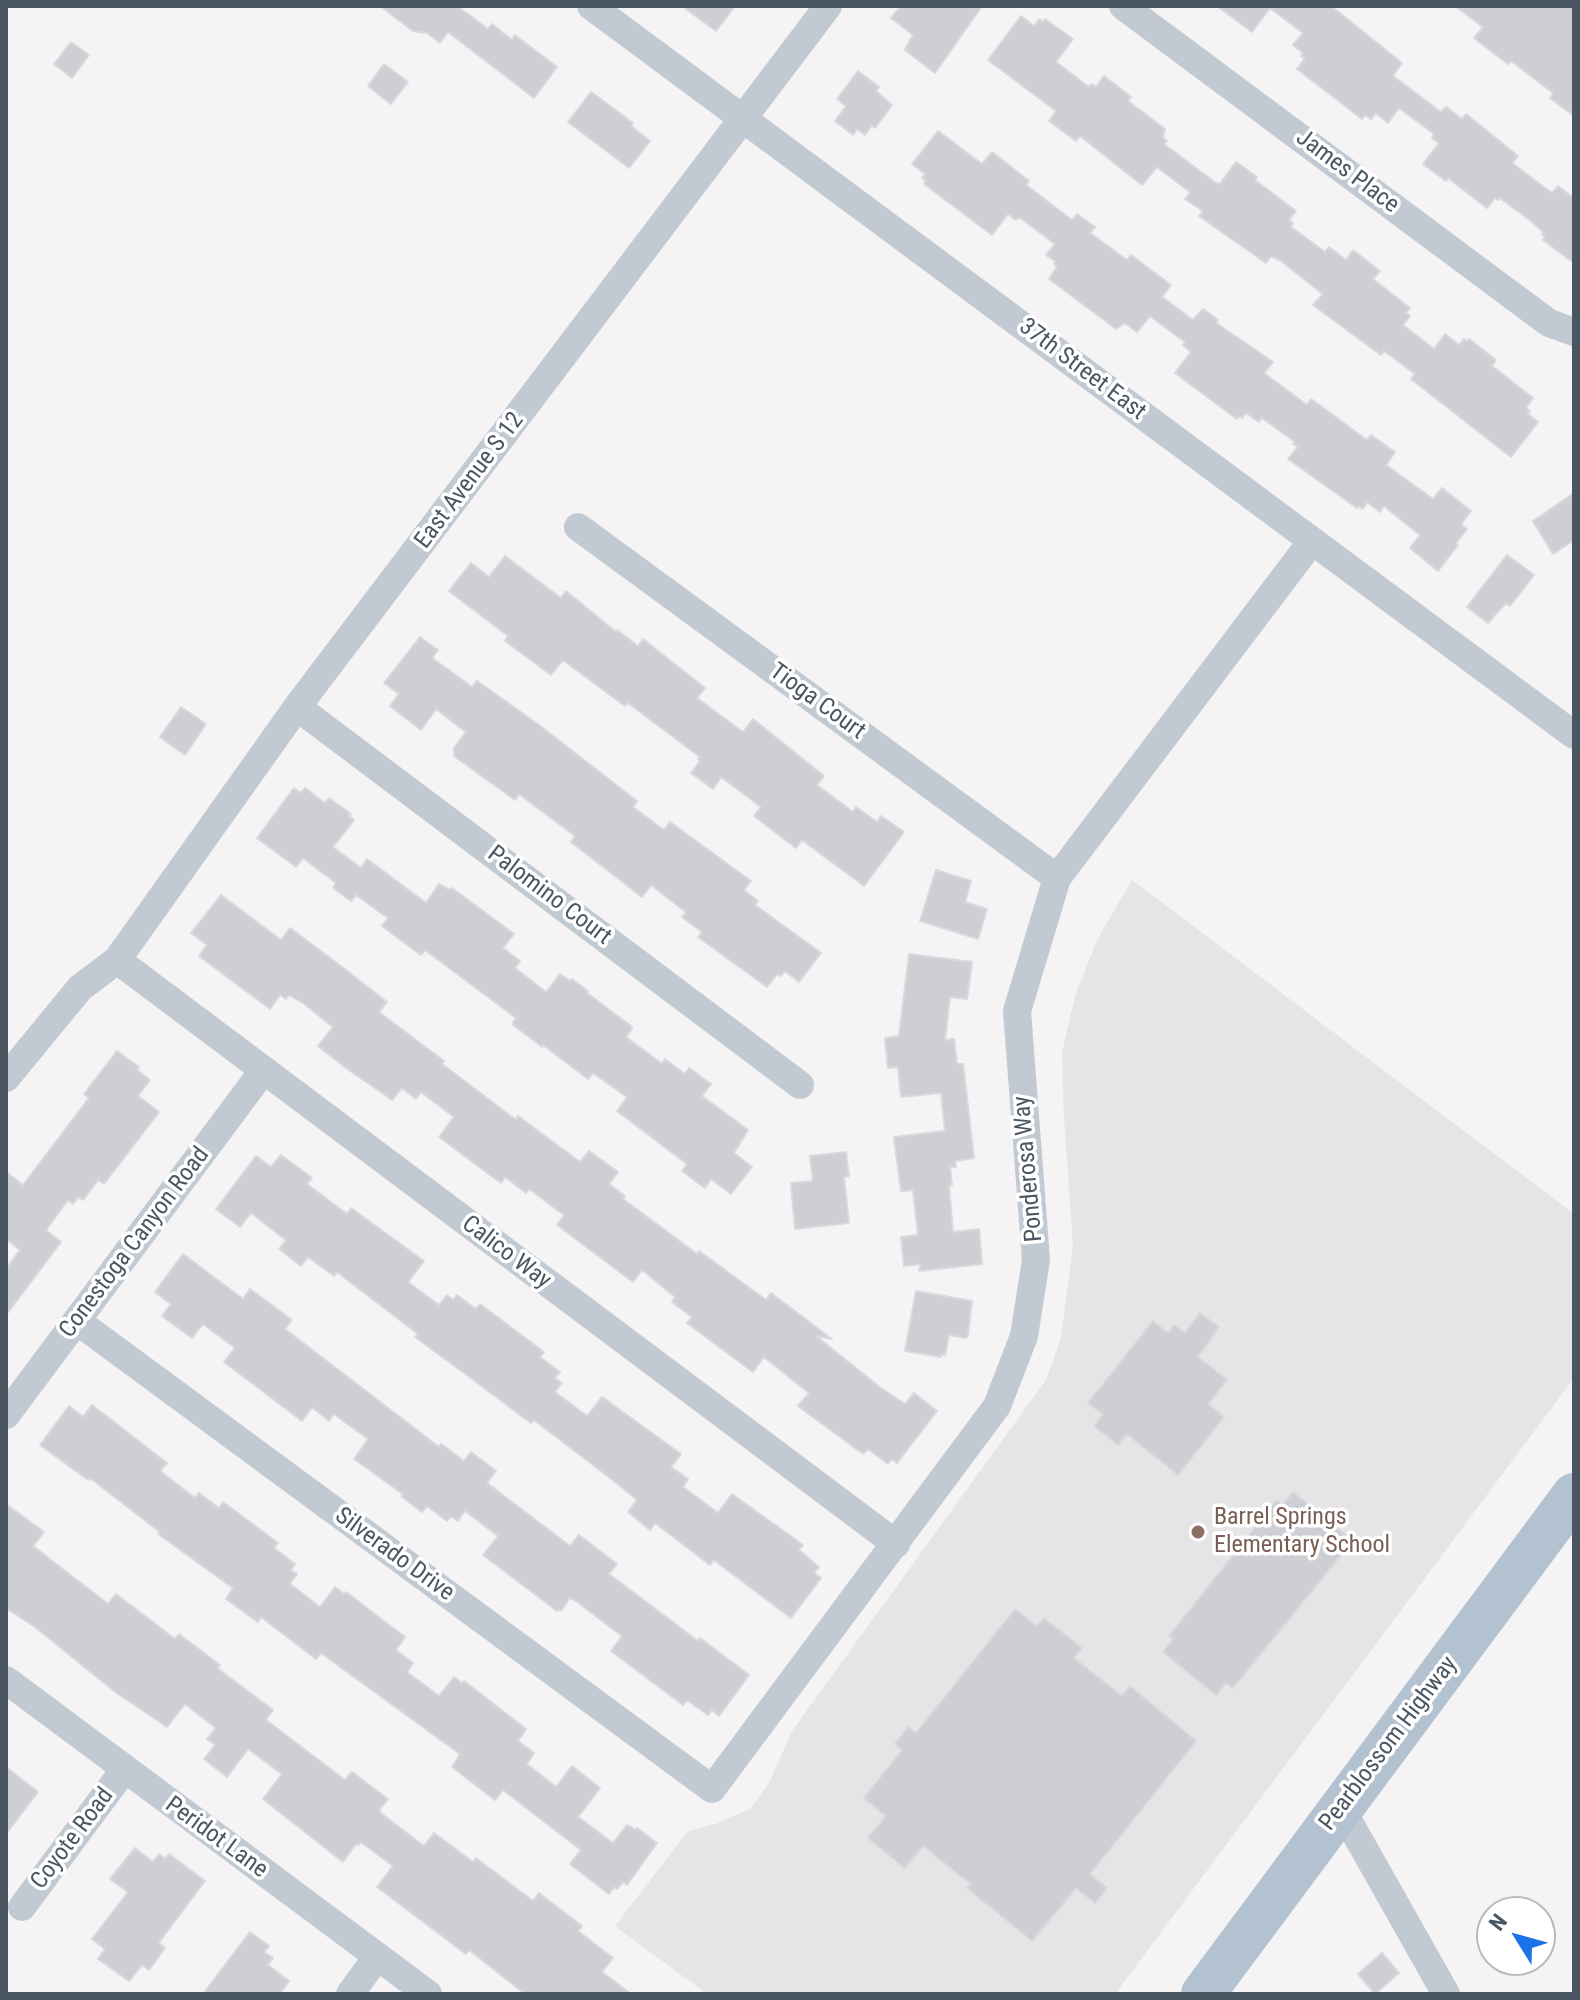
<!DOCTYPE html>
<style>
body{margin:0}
#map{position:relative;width:1580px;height:2000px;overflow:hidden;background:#f5f3f3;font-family:"Roboto Condensed",sans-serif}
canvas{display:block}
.frame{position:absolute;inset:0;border:8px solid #4a5661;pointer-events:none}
.north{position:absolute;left:1476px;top:1896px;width:80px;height:80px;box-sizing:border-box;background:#fff;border:2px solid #b7bbc0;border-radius:50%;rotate:307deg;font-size:22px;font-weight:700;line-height:32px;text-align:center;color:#4a5661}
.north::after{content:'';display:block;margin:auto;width:28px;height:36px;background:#1a73e8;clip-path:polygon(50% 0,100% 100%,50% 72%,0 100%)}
</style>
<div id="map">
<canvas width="1580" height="2000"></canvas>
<div class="frame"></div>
<div class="north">N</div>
</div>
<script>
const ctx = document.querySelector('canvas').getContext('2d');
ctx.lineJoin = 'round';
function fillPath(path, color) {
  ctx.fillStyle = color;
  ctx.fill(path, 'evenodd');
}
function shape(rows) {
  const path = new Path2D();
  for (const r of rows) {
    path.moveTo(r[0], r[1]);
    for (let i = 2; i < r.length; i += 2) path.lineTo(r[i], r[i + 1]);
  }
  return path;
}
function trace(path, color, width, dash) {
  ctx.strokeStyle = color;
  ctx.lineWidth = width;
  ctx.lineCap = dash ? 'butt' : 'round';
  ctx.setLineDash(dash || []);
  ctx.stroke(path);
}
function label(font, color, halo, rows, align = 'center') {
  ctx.font = font + ' "Roboto Condensed",sans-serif';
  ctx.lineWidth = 7;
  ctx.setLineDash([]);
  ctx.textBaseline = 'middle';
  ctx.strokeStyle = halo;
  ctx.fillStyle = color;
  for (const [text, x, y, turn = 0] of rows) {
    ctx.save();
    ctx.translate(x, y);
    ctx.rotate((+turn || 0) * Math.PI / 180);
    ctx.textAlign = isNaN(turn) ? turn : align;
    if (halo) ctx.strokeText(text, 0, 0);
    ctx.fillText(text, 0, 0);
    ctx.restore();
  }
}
fillPath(shape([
 [1132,880,1574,1214,1574,1378,1115,1994,707,1994,615,1926,688,1831,716,1824,751,1808,769,1783,792,1731,1046,1380,1061,1338,1073,1246,1064,1118,1062,1052,1075,996,1098,938]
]), '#e6e4e5');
const building = shape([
 [380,6,457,6,488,29,492,24,512,40,515,35,557,67,534,98,448,32,440,43,427,33,413,31,380,6],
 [682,6,735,6,716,31,682,6],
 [901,6,982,6,935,73,905,50,913,35,891,18,901,6],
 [1217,6,1331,6,1402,63,1393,76,1441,112,1446,107,1462,119,1466,114,1518,156,1512,163,1552,193,1558,186,1574,198,1574,263,1543,240,1545,237,1542,234,1543,232,1531,221,1500,198,1498,200,1495,198,1487,208,1448,178,1446,181,1423,164,1439,143,1432,138,1434,134,1399,108,1388,123,1376,113,1371,119,1365,115,1362,119,1297,69,1305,58,1301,56,1303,53,1293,45,1303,33,1270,8,1252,32,1217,6],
 [1455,6,1574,6,1574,116,1550,98,1553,93,1511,61,1508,64,1474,38,1483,27,1455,6],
 [1021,16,1034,26,1039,19,1043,22,1045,19,1073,39,1056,62,1089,87,1092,84,1096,87,1104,76,1131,97,1128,101,1165,129,1163,138,1167,141,1164,144,1216,183,1220,184,1236,162,1257,177,1255,180,1296,211,1289,220,1293,223,1291,227,1325,252,1329,247,1346,260,1353,250,1380,271,1373,279,1410,308,1406,313,1410,316,1403,325,1434,349,1445,334,1459,345,1464,339,1467,341,1469,339,1496,360,1492,366,1533,398,1526,408,1530,411,1528,414,1538,422,1511,457,1411,379,1415,374,1384,351,1381,355,1313,305,1323,294,1281,261,1271,256,1266,263,1199,216,1203,211,1185,199,1190,192,1157,167,1142,185,1080,136,1076,141,1049,121,1056,111,988,60,1021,16],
 [71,42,89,55,72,78,54,64,71,42],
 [384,64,408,82,391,104,368,86,384,64],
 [858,71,879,87,876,91,892,105,875,128,872,125,865,135,857,129,853,135,835,121,846,106,837,99,858,71],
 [591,92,633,123,631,126,650,141,629,168,568,122,591,92],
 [938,131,982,164,992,152,1029,181,1026,185,1072,220,1077,214,1095,227,1090,233,1127,260,1131,255,1171,285,1162,297,1193,320,1203,309,1218,320,1216,323,1273,362,1264,373,1307,405,1311,399,1367,440,1371,435,1395,452,1386,465,1433,499,1442,488,1471,511,1461,524,1467,529,1456,543,1458,545,1438,571,1410,548,1420,535,1384,506,1380,512,1367,502,1363,509,1358,506,1357,508,1288,459,1298,447,1293,444,1295,442,1262,418,1259,422,1246,413,1242,418,1239,416,1237,419,1175,373,1191,352,1183,345,1185,342,1150,316,1137,332,1125,323,1116,329,1049,279,1057,267,1054,264,1056,262,1046,255,1055,244,1019,217,1016,220,1008,214,992,235,924,184,926,181,922,178,925,174,912,164,938,131],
 [1574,493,1574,540,1553,554,1533,521,1574,493],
 [1507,555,1534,575,1510,606,1506,603,1488,623,1467,607,1507,555],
 [505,556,561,598,566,591,616,632,617,630,638,646,643,639,705,688,697,698,743,732,753,719,824,776,817,785,853,812,856,807,877,822,881,816,904,832,864,886,802,840,796,848,754,816,761,807,721,777,713,789,691,773,700,761,698,759,700,757,628,703,625,706,563,660,551,675,505,641,508,636,449,591,471,563,489,577,505,556],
 [420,637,438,650,432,658,472,687,477,681,539,725,637,801,633,807,664,830,670,822,751,881,744,890,758,901,755,905,821,953,799,982,785,971,781,976,777,974,767,987,698,937,702,932,682,917,686,912,651,885,642,897,611,873,571,842,575,836,519,794,515,800,454,756,454,748,466,732,436,709,421,730,390,706,399,694,384,683,420,637],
 [181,707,206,724,185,755,160,737,181,707],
 [294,788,301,793,305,788,325,803,329,798,351,814,349,816,354,820,333,847,361,868,367,859,426,903,439,884,450,890,452,888,514,934,503,948,520,961,515,968,546,992,560,974,570,981,572,979,588,991,587,993,631,1026,632,1029,626,1037,662,1064,665,1059,685,1074,689,1068,711,1084,702,1096,748,1130,734,1153,752,1167,731,1194,711,1179,705,1188,682,1171,687,1164,617,1111,627,1097,593,1073,588,1079,543,1045,542,1047,512,1024,516,1018,425,950,421,955,382,926,388,918,356,895,351,901,333,888,336,883,303,858,296,867,257,838,294,788],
 [936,870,971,881,965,902,987,909,978,939,920,921,936,870],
 [221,895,281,940,290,928,346,970,387,1002,379,1012,444,1061,442,1064,516,1120,518,1116,580,1162,589,1151,618,1172,609,1184,625,1196,623,1199,697,1254,699,1251,766,1300,771,1293,832,1339,816,1336,881,1388,905,1404,914,1393,937,1411,897,1463,892,1459,888,1464,868,1449,863,1454,798,1406,809,1393,764,1357,753,1372,687,1323,692,1317,672,1302,675,1297,642,1270,633,1282,557,1225,564,1215,529,1189,526,1193,505,1177,501,1183,439,1137,454,1117,421,1092,416,1099,402,1088,392,1100,346,1068,318,1046,333,1027,303,1003,289,995,286,999,280,995,270,1009,199,956,207,945,191,933,221,895],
 [909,954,972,962,967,999,950,997,945,1040,954,1039,957,1064,963,1064,974,1158,955,1161,956,1167,950,1167,952,1185,949,1186,953,1232,979,1229,982,1264,919,1271,921,1264,904,1266,901,1237,918,1235,913,1190,901,1191,894,1137,945,1131,941,1093,901,1097,898,1067,888,1068,885,1038,899,1036,909,954],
 [117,1051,139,1067,137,1070,150,1080,138,1096,159,1112,104,1184,98,1180,83,1200,78,1197,73,1204,68,1200,46,1230,61,1242,6,1315,6,1269,20,1250,6,1239,6,1172,23,1185,89,1098,84,1094,117,1051],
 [846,1152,849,1176,844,1177,849,1223,795,1229,791,1183,813,1181,810,1156,846,1152],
 [281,1155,312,1178,307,1184,347,1214,351,1208,424,1261,408,1282,439,1305,447,1295,453,1300,457,1295,476,1309,480,1304,544,1352,540,1357,560,1372,555,1378,562,1383,555,1392,587,1416,602,1397,681,1454,671,1467,688,1479,683,1487,718,1513,732,1494,803,1545,799,1550,819,1567,814,1573,821,1578,791,1618,714,1560,710,1565,655,1523,650,1530,628,1512,637,1500,614,1481,534,1420,531,1423,464,1373,415,1337,418,1334,337,1272,334,1276,308,1257,301,1266,279,1249,286,1240,251,1213,240,1227,216,1209,256,1156,271,1167,281,1155],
 [183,1254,243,1299,250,1289,292,1320,285,1329,439,1447,441,1444,464,1461,471,1452,496,1471,487,1483,570,1546,579,1535,617,1564,609,1574,698,1641,700,1638,749,1675,719,1716,712,1710,708,1715,687,1700,683,1705,611,1651,622,1636,576,1601,570,1598,561,1611,558,1609,557,1611,483,1555,498,1536,465,1511,458,1521,451,1516,447,1521,427,1506,422,1512,401,1496,403,1494,354,1459,368,1439,334,1414,329,1421,312,1407,302,1421,224,1362,235,1348,203,1324,192,1338,162,1316,171,1304,155,1292,183,1254],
 [916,1291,972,1301,968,1336,966,1338,949,1335,945,1355,941,1354,941,1357,905,1351,916,1291],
 [1200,1313,1219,1327,1198,1357,1227,1380,1208,1404,1224,1417,1178,1475,1127,1434,1118,1445,1094,1426,1103,1414,1088,1403,1153,1321,1168,1333,1174,1325,1185,1333,1200,1313],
 [92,1405,167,1463,160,1471,195,1498,199,1493,219,1508,223,1502,278,1543,274,1548,295,1564,291,1570,297,1574,290,1584,320,1607,335,1587,344,1594,346,1592,405,1637,396,1650,413,1663,407,1672,439,1696,454,1677,462,1683,464,1681,526,1729,518,1741,534,1753,527,1764,556,1787,572,1766,600,1788,578,1817,613,1843,627,1825,636,1830,637,1828,657,1843,627,1885,623,1882,617,1889,614,1887,609,1894,570,1864,581,1850,503,1790,495,1800,452,1767,460,1754,321,1653,316,1659,261,1617,258,1622,226,1599,233,1588,158,1534,160,1532,90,1478,88,1480,40,1445,69,1406,83,1417,92,1405],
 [1293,1492,1346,1535,1334,1549,1341,1555,1233,1688,1226,1683,1216,1695,1163,1652,1173,1639,1169,1636,1277,1500,1282,1505,1293,1492],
 [6,1504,44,1532,33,1546,108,1604,116,1594,175,1639,179,1634,220,1665,217,1668,273,1710,266,1720,345,1780,352,1772,388,1799,379,1810,382,1814,424,1846,434,1833,473,1862,476,1858,533,1901,539,1893,582,1926,578,1931,613,1958,602,1972,631,1994,525,1994,469,1950,466,1954,377,1887,393,1866,361,1842,358,1845,356,1844,343,1862,263,1799,282,1774,248,1749,227,1777,204,1759,215,1745,207,1739,216,1728,185,1704,167,1727,114,1691,35,1627,6,1608,6,1504],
 [1015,1609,1037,1626,1044,1618,1082,1648,1074,1658,1122,1696,1130,1686,1196,1741,1090,1874,1107,1888,1095,1903,1076,1888,1032,1941,967,1888,971,1884,923,1846,905,1868,868,1838,886,1816,864,1798,902,1750,895,1744,908,1727,916,1733,1015,1609],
 [6,1767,38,1792,6,1834,6,1767],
 [135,1848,153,1862,159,1854,165,1859,169,1854,205,1881,160,1941,159,1943,165,1948,149,1970,142,1965,129,1981,98,1959,105,1949,92,1939,128,1892,110,1879,135,1848],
 [250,1932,269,1946,264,1952,273,1958,268,1965,289,1981,280,1994,203,1994,250,1932],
 [1382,1953,1399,1973,1375,1994,1358,1974,1382,1953]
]);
fillPath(building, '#cdcfd5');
trace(building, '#d7d9de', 2);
trace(shape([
 [591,6,1574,735],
 [1123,6,1549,323,1574,332],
 [578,527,1057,878],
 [297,707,800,1085],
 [117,960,896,1544],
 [6,1078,80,988,117,960,297,707,828,6],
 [77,1321,712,1789,997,1406,1024,1336,1036,1260,1017,1011,1057,878,1312,541],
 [6,1415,263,1071],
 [6,1680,428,1994],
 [1341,1808,1446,1994],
 [22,1907,124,1770],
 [350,1994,377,1957]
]), '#c1cad2', 28);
trace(shape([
 [1203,1994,1574,1495]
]), '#b3c2d1', 44);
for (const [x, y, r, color] of [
 [1198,1532,8,"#8d6e63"]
]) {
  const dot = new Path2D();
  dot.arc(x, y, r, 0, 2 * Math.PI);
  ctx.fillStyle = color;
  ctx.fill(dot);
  trace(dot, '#fff', 3);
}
label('24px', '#4a5661', '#fff', [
 ["James Place",1347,172,37],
 ["37th Street East",1082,370,37],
 ["East Avenue S 12",470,481,-53],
 ["Tioga Court",817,702,36],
 ["Palomino Court",549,896,37],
 ["Ponderosa Way",1029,1169,-95],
 ["Conestoga Canyon Road",135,1243,-53],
 ["Calico Way",506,1253,37],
 ["Silverado Drive",394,1555,36],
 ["Pearblossom Highway",1389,1744,-53],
 ["Peridot Lane",216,1838,36],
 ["Coyote Road",73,1839,-53]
]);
label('24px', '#785e54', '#fff', [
 ["Barrel Springs",1214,1518],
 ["Elementary School",1214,1546]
], 'left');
</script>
